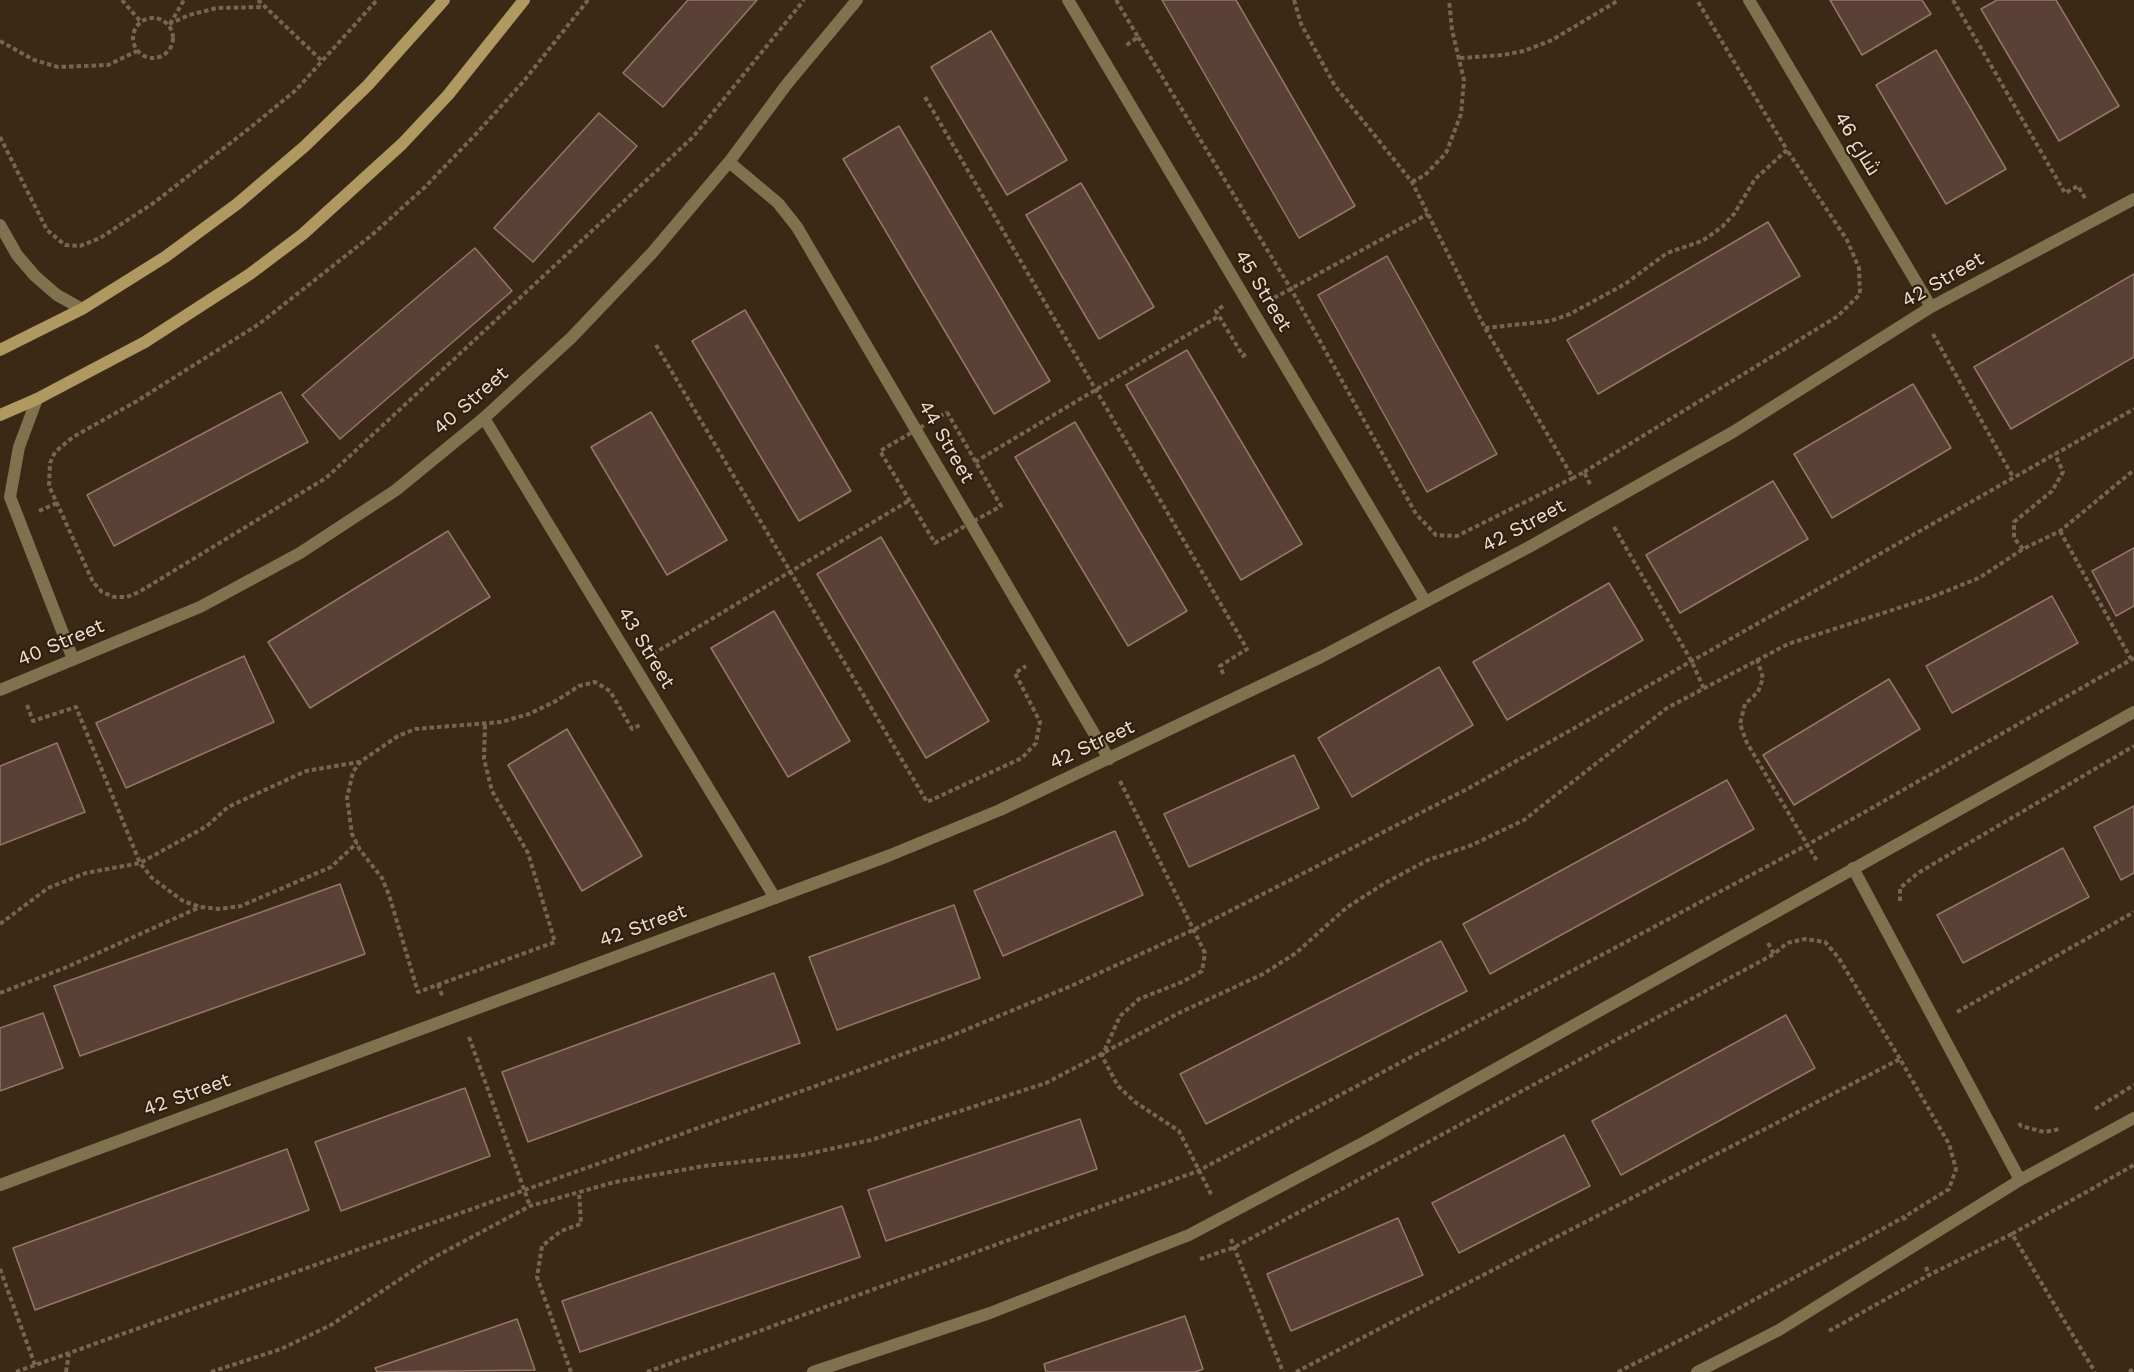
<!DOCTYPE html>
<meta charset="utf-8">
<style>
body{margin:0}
canvas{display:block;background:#3b2915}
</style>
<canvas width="2134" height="1372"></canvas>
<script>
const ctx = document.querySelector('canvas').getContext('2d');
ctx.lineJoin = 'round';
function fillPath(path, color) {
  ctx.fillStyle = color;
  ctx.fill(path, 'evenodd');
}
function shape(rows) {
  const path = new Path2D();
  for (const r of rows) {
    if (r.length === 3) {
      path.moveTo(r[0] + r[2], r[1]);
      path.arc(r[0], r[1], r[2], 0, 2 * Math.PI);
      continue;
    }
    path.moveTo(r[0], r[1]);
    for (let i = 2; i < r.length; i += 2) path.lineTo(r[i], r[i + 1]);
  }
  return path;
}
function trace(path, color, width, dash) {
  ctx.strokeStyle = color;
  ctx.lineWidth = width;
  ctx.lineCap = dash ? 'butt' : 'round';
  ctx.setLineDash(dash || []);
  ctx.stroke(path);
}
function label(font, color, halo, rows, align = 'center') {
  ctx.font = font + ' "Work Sans",Cairo,sans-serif';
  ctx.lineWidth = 4.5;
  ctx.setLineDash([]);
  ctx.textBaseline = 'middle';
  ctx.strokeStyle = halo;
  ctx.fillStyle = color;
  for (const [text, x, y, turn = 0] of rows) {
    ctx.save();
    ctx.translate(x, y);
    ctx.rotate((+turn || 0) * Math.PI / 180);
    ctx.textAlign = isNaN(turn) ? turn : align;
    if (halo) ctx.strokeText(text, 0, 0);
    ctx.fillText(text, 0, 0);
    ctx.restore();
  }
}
const building = shape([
 [688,0,757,0,663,107,623,73,688,0],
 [1162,0,1236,0,1355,206,1299,238,1162,0],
 [1830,0,1922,0,1931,14,1862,55,1830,0],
 [1997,0,2056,0,2119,106,2059,141,1981,9,1997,0],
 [991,31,1067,160,1007,195,931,67,991,31],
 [1936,50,2006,169,1946,204,1876,85,1936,50],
 [599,113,637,146,533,262,494,228,599,113],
 [899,126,1050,381,994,414,843,159,899,126],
 [1081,183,1154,307,1099,339,1026,215,1081,183],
 [1768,222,1800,276,1598,394,1567,340,1768,222],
 [475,248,512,291,340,439,302,395,475,248],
 [1387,256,1497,454,1427,492,1318,295,1387,256],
 [2134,274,2134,357,2011,429,1974,367,2134,274],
 [745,310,851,491,799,521,692,341,745,310],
 [1187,350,1302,544,1241,580,1126,385,1187,350],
 [1913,384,1951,448,1832,518,1794,454,1913,384],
 [281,392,308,442,114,546,87,495,281,392],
 [651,412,727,540,667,575,591,447,651,412],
 [1075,422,1187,611,1128,646,1015,457,1075,422],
 [1773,481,1808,539,1680,613,1646,555,1773,481],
 [448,531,490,597,310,708,268,642,448,531],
 [881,537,989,721,926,758,817,574,881,537],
 [2134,548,2134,606,2116,616,2092,571,2134,548],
 [1609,583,1643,640,1507,720,1473,662,1609,583],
 [2052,596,2078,643,1952,713,1926,666,2052,596],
 [774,611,850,741,788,777,711,648,774,611],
 [244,656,274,722,126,788,96,723,244,656],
 [1439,667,1473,725,1352,797,1318,738,1439,667],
 [1889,679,1920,729,1794,805,1763,755,1889,679],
 [567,729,642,856,582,891,508,765,567,729],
 [57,743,85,812,0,845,0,766,57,743],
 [1294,755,1319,808,1189,867,1164,814,1294,755],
 [1727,780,1754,829,1490,974,1463,924,1727,780],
 [2134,806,2134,873,2121,880,2094,827,2134,806],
 [1115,831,1143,895,1003,956,974,891,1115,831],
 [2063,848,2089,897,1963,963,1937,915,2063,848],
 [340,884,365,954,80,1056,54,986,340,884],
 [954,905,980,978,837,1030,809,957,954,905],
 [1441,941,1467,991,1206,1124,1180,1074,1441,941],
 [774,973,800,1043,528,1142,502,1072,774,973],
 [43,1013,63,1068,0,1091,0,1028,43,1013],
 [1786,1015,1815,1068,1621,1175,1592,1121,1786,1015],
 [465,1088,490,1156,341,1211,315,1142,465,1088],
 [1080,1119,1097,1169,886,1241,868,1190,1080,1119],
 [1564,1135,1590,1186,1459,1253,1432,1203,1564,1135],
 [287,1149,309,1210,35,1310,13,1248,287,1149],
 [842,1206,860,1257,580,1352,562,1301,842,1206],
 [1398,1218,1423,1275,1291,1331,1267,1274,1398,1218],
 [1185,1316,1203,1369,1195,1372,1046,1372,1044,1364,1185,1316],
 [517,1319,535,1370,377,1372,375,1368,517,1319]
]);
fillPath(building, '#5b4035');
trace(building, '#94776a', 1.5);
trace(shape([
 [122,0,140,21],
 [258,0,322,61],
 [588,0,523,82,475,135,425,187,372,235,259,324,137,401,73,437,55,452,50,463,49,486,93,582,102,592,114,597,127,597,139,592,326,478,693,137,804,0],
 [1116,0,1138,37,1124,47],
 [1294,0,1301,24,1335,86,1412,182,1485,328,1573,478,1584,472,1591,486],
 [1953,0,2065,193,2078,186,2086,200],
 [153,38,20],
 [169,24,189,15,217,8,265,7],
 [170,24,184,0],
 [1138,37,1291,289,1416,514,1436,535,1457,536,1573,478],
 [0,41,34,60,58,67,108,65,137,51],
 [1460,58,1503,55,1524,51,1552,40,1619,0],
 [925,97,1247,649,1220,666,1224,676],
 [0,137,47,230,65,245,80,246,100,238,155,202,256,123,296,90,377,0],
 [1412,182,1425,175,1446,153,1461,114,1464,80,1452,30,1449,0],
 [1274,298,1428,214],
 [1223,306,1216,311,1243,356,1248,352],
 [1485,328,1550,321,1570,314,1625,284,1667,253,1702,241,1722,227,1734,214,1755,179,1787,150,1697,0],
 [1933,334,2013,477],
 [656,345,927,802,1022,758,1036,743,1040,722,1015,673,1026,666],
 [947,412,1001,506,935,543,880,451,947,412],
 [975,462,1219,316],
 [1584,472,1838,316,1860,294,1859,268,1847,240,1787,150],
 [39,511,57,503],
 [1614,527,1692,662,1704,689],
 [2060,531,2131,659],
 [2023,549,2014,538,2014,522,2052,491,2063,472,2055,454],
 [653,654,910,500],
 [1757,659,1763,678,1758,692,1745,704,1740,724,1747,743,1817,861],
 [27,705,33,721,76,707,140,863,152,878,183,901,200,907,219,909,241,906,331,867,357,843],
 [485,725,484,759,492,791,528,853,555,942,418,992,389,895,382,878,360,850,352,834,347,798,353,772,360,762,398,736,415,729,501,722,529,714,556,701,579,686,595,682,610,691,632,729,642,724],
 [1120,781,1205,953,1202,971,1182,982,1139,999,1120,1016,1102,1056,1118,1086,1135,1102,1179,1131,1212,1196],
 [1900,901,1900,888,1918,873,2134,746],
 [0,924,48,888,86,873,140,863,207,826,228,807,306,771,359,762],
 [1768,943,1774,954,1787,943,1805,939,1825,942,1838,957,1900,1059],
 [438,984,443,998],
 [0,993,67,967,200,907],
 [1957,1012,2134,912],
 [469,1037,530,1206],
 [2095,1109,2134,1085],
 [2019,1123,2021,1126,2044,1132,2060,1129],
 [2012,1234,2134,1165],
 [1231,1239,1283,1372],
 [1200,1259,1235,1247,1774,954],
 [1926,1267,1929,1275],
 [0,1269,35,1365],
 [1829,1331,1929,1275,2012,1234,2095,1372],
 [16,1372,849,1074,946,1038,1071,986,1193,930,1469,788,2134,409],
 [66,1372,69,1353],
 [211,1372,281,1349,331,1325,429,1260,530,1206,615,1182,704,1166,803,1155,871,1140,1046,1083,1179,1013,1263,974,1296,953,1346,908,1385,883,1428,860,1472,845,1524,820,1667,708,1788,644,1929,598,1979,578,2023,549,2060,531,2134,470],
 [571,1372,537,1277,542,1246,561,1231,581,1224,579,1192],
 [647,1372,1198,1171,1807,845,2134,658],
 [1296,1372,1900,1059,1949,1144,1956,1169,1949,1189,1904,1217,1906,1222],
 [1618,1372,1694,1333,1904,1217],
 [2129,1372,2134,1368]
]), '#756554', 4, [4.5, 3]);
trace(shape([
 [1068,0,1425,601],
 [1749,0,1931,307],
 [729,162,778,203,797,227,1109,759],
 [0,225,17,255,35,276,57,295,82,309],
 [37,399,19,447,10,497,73,659],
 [484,418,775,898],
 [0,690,200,607,300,553,396,490,484,418,571,338,652,253,729,162,787,84,857,0],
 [1853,868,2020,1180],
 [0,1185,888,856,1000,810,1321,657,1529,547,1733,432,1931,307,2134,199],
 [813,1372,990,1313,1189,1235,1372,1138,2134,712],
 [1697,1372,1779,1330,2020,1180,2134,1118]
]), '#80724f', 12);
trace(shape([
 [0,350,82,309,165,257,237,204,305,146,368,85,444,0],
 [0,415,37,399,145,342,250,274,303,234,402,144,448,95,524,0]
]), '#af9960', 12);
label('20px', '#ebdfd3', '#311f0c', [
 ["شارع 46",1857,144,59],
 ["42 Street",1943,280,-30],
 ["45 Street",1263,291,59],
 ["40 Street",471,401,-41],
 ["44 Street",946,442,60],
 ["42 Street",1524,526,-28],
 ["40 Street",61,643,-23],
 ["43 Street",646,648,59],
 ["42 Street",1092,745,-25],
 ["42 Street",643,926,-20],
 ["42 Street",187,1095,-20]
]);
</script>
